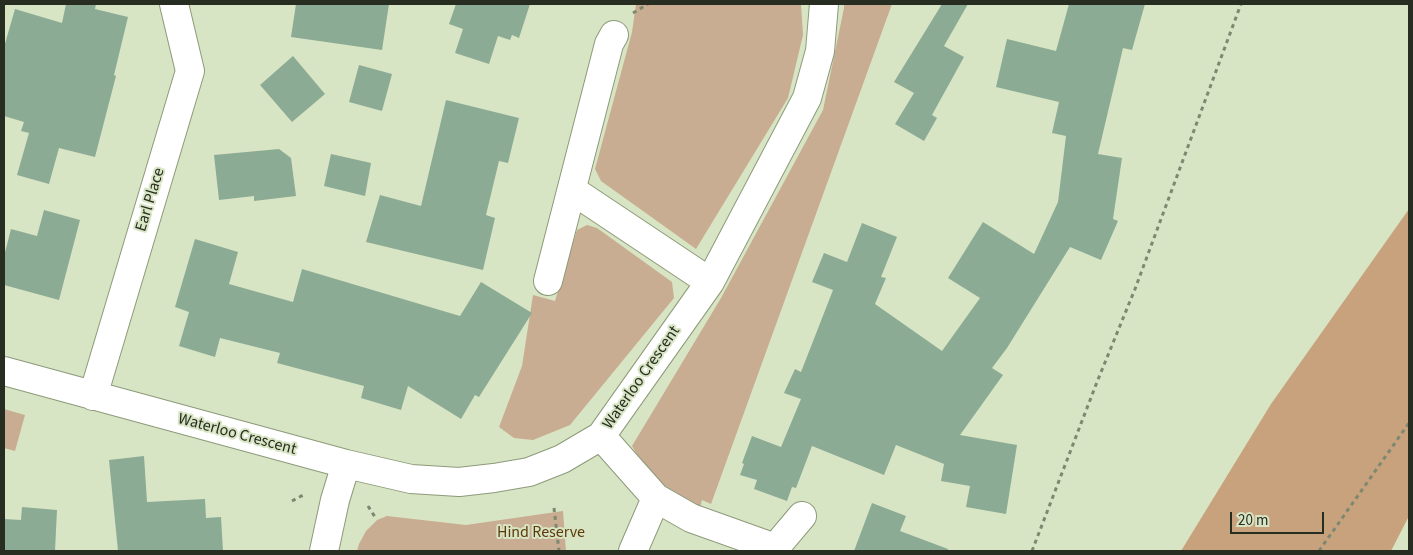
<!DOCTYPE html>
<style>
body{margin:0}
#map{position:relative;width:1413px;height:555px;overflow:hidden;background:#d8e5c4;font-family:"Source Sans 3",sans-serif}
canvas{display:block}
.frame{position:absolute;inset:0;border:5px solid #282d21;pointer-events:none}
.scale{position:absolute;left:1230px;top:512px;width:94px;height:22px;box-sizing:border-box;border:2px solid #282d21;border-top:0;padding-left:6px;font-size:15px;line-height:18px;white-space:nowrap;color:#282d21;-webkit-text-stroke:4px #d8e5c4;paint-order:stroke}
</style>
<div id="map">
<canvas width="1413" height="555"></canvas>
<div class="frame"></div>
<div class="scale">20 m</div>
</div>
<script>
const ctx = document.querySelector('canvas').getContext('2d');
ctx.lineJoin = 'round';
function fillPath(path, color) {
  ctx.fillStyle = color;
  ctx.fill(path, 'evenodd');
}
function shape(rows) {
  const path = new Path2D();
  for (const r of rows) {
    path.moveTo(r[0], r[1]);
    for (let i = 2; i < r.length; i += 2) path.lineTo(r[i], r[i + 1]);
  }
  return path;
}
function trace(path, color, width, dash) {
  ctx.strokeStyle = color;
  ctx.lineWidth = width;
  ctx.lineCap = dash ? 'butt' : 'round';
  ctx.setLineDash(dash || []);
  ctx.stroke(path);
}
function label(font, color, halo, rows, align = 'center') {
  ctx.font = font + ' "Source Sans 3",sans-serif';
  ctx.lineWidth = 4;
  ctx.setLineDash([]);
  ctx.textBaseline = 'middle';
  ctx.strokeStyle = halo;
  ctx.fillStyle = color;
  for (const [text, x, y, turn = 0] of rows) {
    ctx.save();
    ctx.translate(x, y);
    ctx.rotate((+turn || 0) * Math.PI / 180);
    ctx.textAlign = isNaN(turn) ? turn : align;
    if (halo) ctx.strokeText(text, 0, 0);
    ctx.fillText(text, 0, 0);
    ctx.restore();
  }
}
fillPath(shape([
 [636,4,801,4,803,35,788,98,696,249,601,181,595,169,632,32],
 [844,4,892,4,711,504,702,500,700,508,680,497,659,482,644,467,632,446,721,298,823,110,844,8],
 [587,225,597,228,672,282,674,298,570,425,533,440,514,438,499,427,522,366,533,295,555,301,577,230],
 [4,409,25,415,15,451,4,448],
 [563,511,566,551,357,551,359,544,366,531,377,520,387,516,466,525]
]), '#c8ad92');
fillPath(shape([
 [1409,209,1409,516,1391,551,1181,551,1271,404]
]), '#c7a27d');
fillPath(shape([
 [66,4,96,4,95,9,128,17,114,75,116,76,95,157,59,148,49,184,17,175,29,133,21,131,24,122,4,116,4,47,15,9,62,23],
 [296,4,389,4,382,50,291,37],
 [456,4,530,4,519,38,512,35,510,40,498,36,489,64,455,53,463,29,449,24],
 [942,4,968,4,944,46,964,57,932,115,937,118,924,141,895,124,914,93,894,82],
 [1069,4,1145,4,1132,50,1123,48,1098,154,1122,158,1113,219,1118,221,1101,260,1070,247,1007,348,992,368,1003,375,960,435,1017,445,1006,514,966,507,970,486,941,481,944,464,896,445,884,475,812,446,796,488,792,487,787,501,754,489,757,480,740,475,744,464,742,463,752,436,781,447,801,399,784,393,795,369,801,372,833,290,812,282,824,253,847,262,862,223,897,237,881,277,886,278,875,304,942,351,980,298,948,278,983,222,1034,254,1058,202,1066,136,1052,133,1059,102,996,87,1007,39,1056,51],
 [293,56,325,94,292,122,260,85],
 [359,65,392,74,382,111,349,102],
 [446,100,519,118,508,163,499,161,486,215,495,218,483,270,366,242,380,195,421,206],
 [279,149,291,158,296,196,254,201,254,196,219,200,214,155],
 [331,154,371,163,365,196,324,186],
 [44,210,80,220,59,300,4,285,4,256,11,229,37,236],
 [195,239,238,252,229,284,293,302,302,269,460,316,481,282,532,313,479,397,475,395,461,419,408,386,401,410,361,398,364,386,277,363,280,353,220,338,215,357,179,346,189,312,175,307],
 [144,456,147,502,205,499,206,518,221,517,223,551,118,551,109,460],
 [872,503,906,516,900,531,948,549,948,551,854,551],
 [22,507,57,510,55,551,4,551,4,519,21,520]
]), '#8cab95');
const minor = shape([
 [572,190,710,282],
 [548,281,609,44,614,35],
 [4,371,346,464,411,479,459,482,494,478,529,472,562,459,601,436,710,282,807,98,820,51,824,4],
 [93,396,190,71,174,4],
 [601,436,656,498,691,518,775,548,802,516],
 [324,551,335,500,346,464],
 [633,551,656,498]
]);
trace(minor, '#8d9a7a', 30);
trace(shape([
 [633,13,648,4],
 [292,501,305,494],
 [368,506,375,517],
 [554,508,559,551],
 [1032,551,1097,382,1135,289,1241,4],
 [1319,551,1409,423]
]), '#7e8770', 3, [4, 4]);
trace(minor, '#fff', 28);
label('16px', '#282d21', '#d8e5c4', [
 ["Earl Place",151,200,-73],
 ["Waterloo Crescent",642,378,-55],
 ["Waterloo Crescent",237,435,15]
]);
label('16px', '#5d3909', '#d8e5c4', [
 ["Hind Reserve",541,533]
]);
</script>
